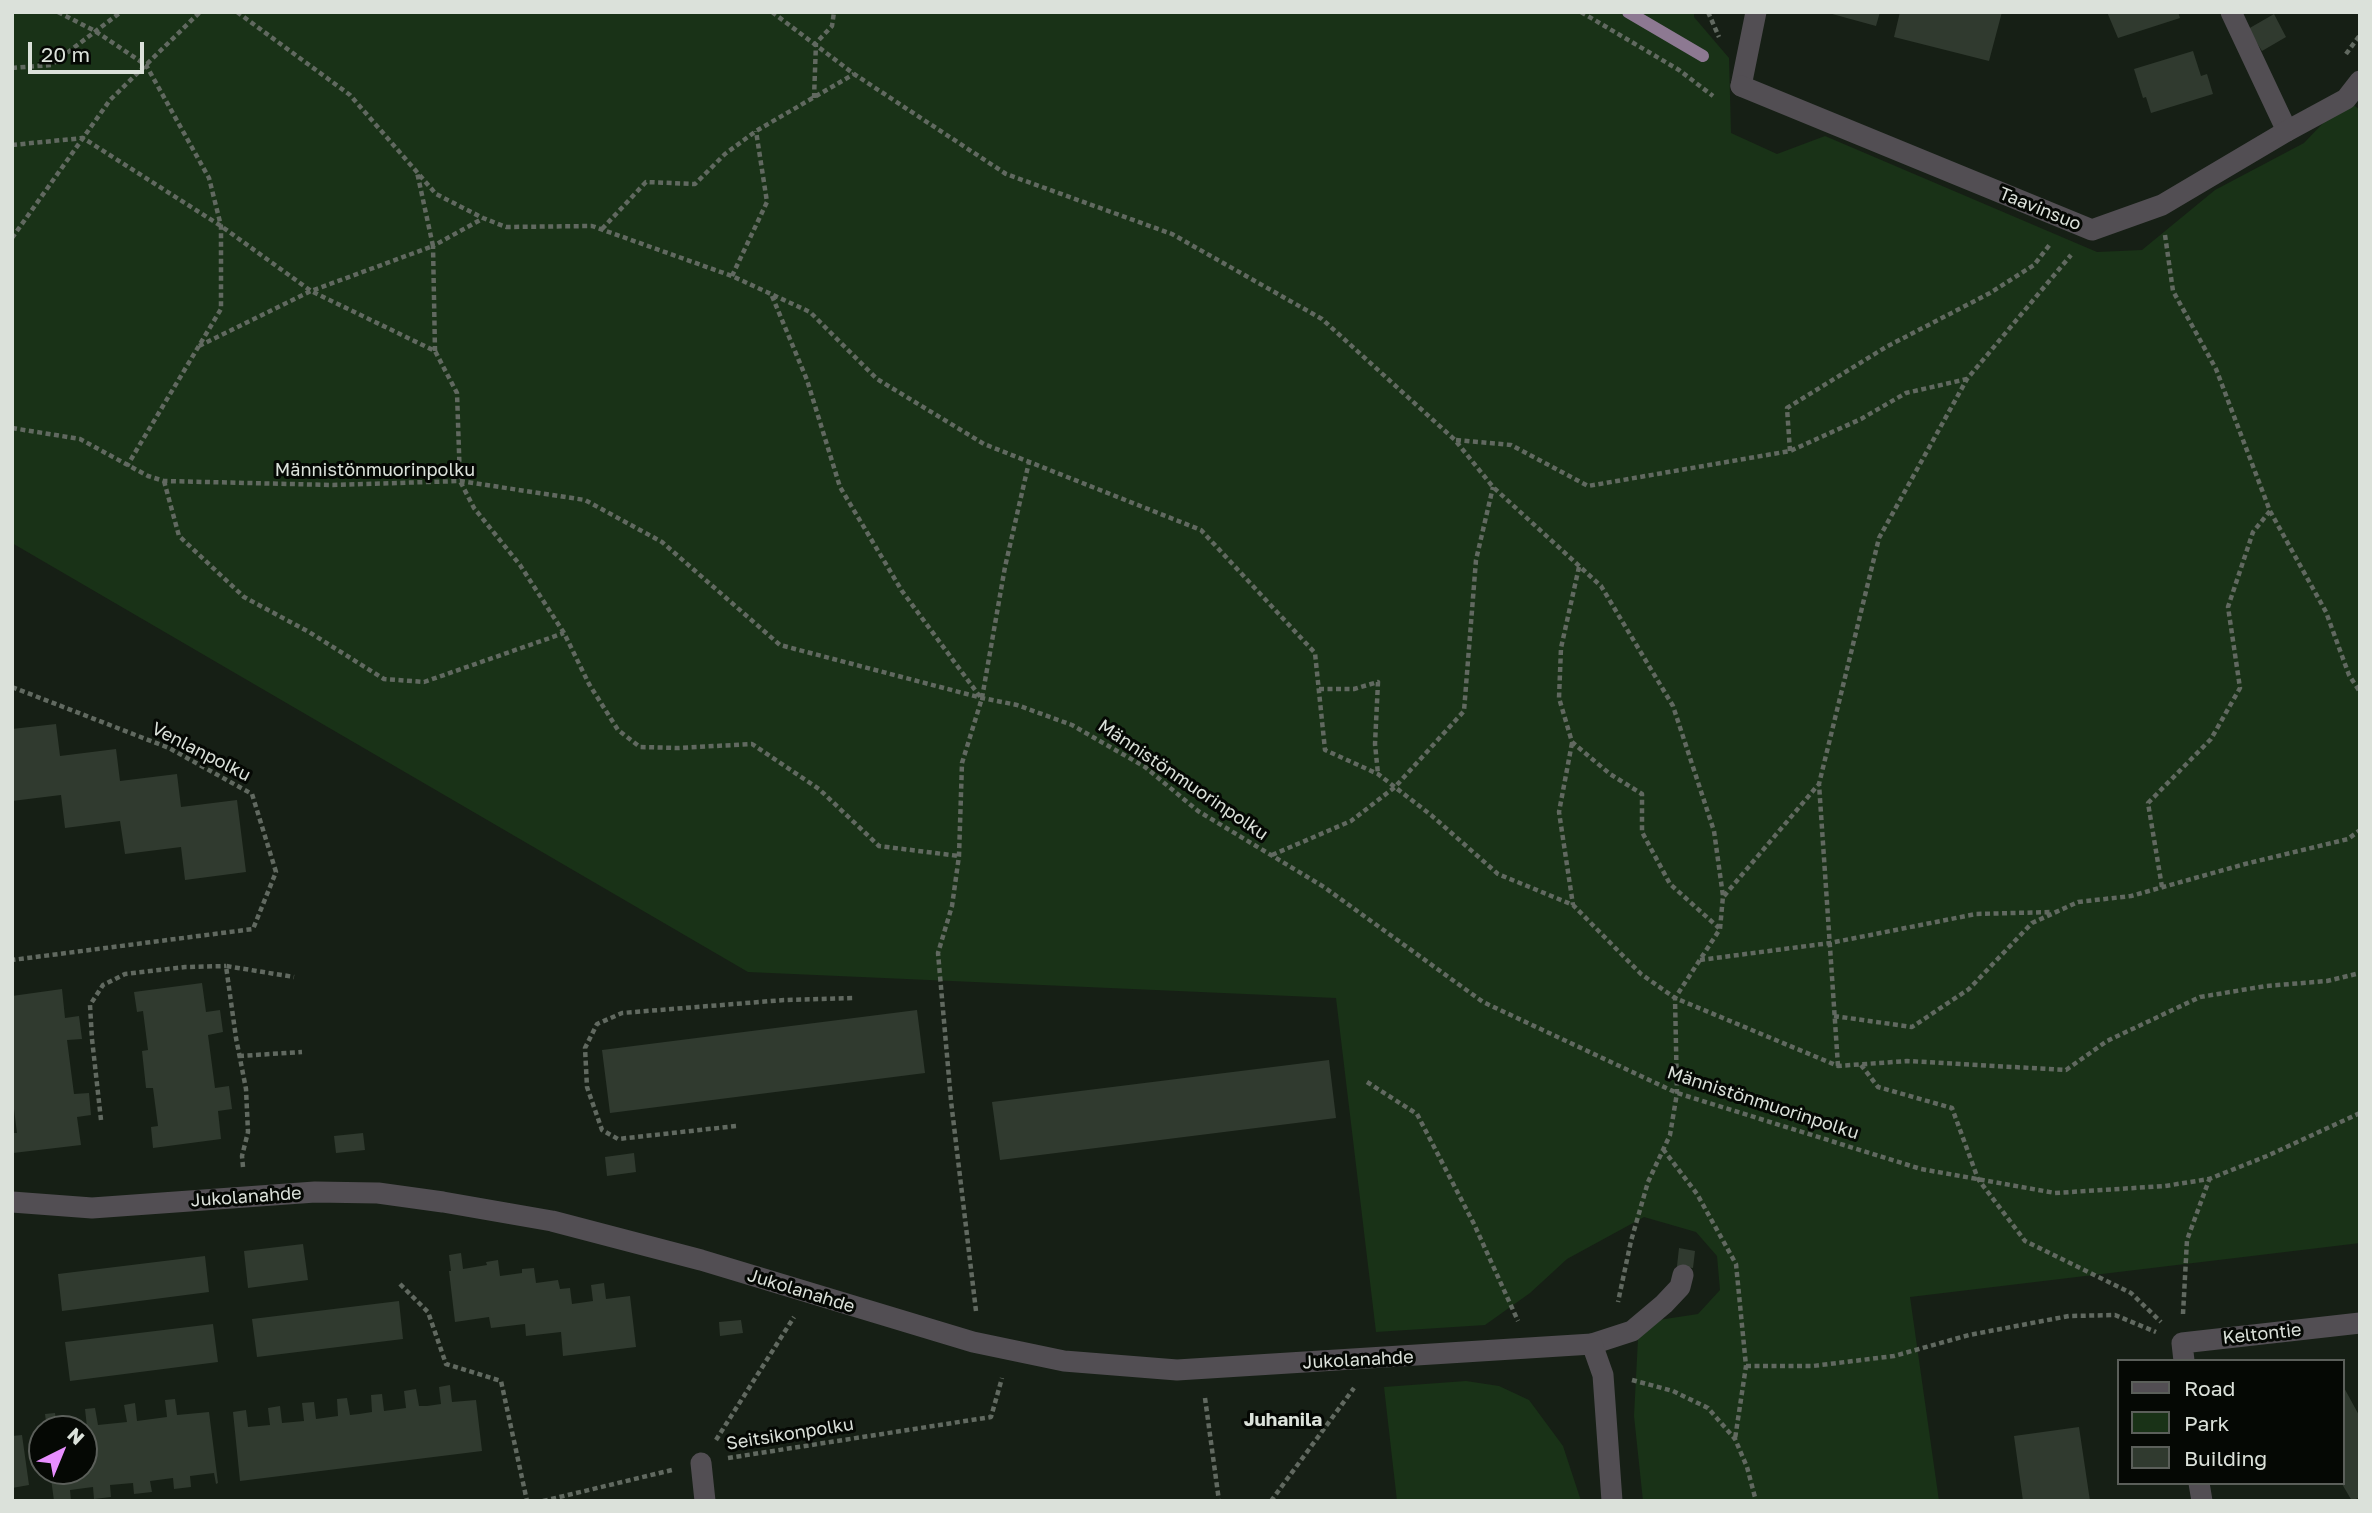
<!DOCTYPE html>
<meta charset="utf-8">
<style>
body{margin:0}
#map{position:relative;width:2372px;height:1513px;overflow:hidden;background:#161f15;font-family:"Golos Text",sans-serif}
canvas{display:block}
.frame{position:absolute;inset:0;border:14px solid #dbe1da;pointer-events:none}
.legend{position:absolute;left:2117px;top:1359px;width:228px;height:126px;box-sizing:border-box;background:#050804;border:2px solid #5b5f5a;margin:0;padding:9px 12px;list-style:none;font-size:21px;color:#dbe1da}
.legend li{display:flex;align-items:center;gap:14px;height:35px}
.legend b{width:35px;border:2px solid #5b5f5a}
.north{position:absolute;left:28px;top:1415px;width:70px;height:70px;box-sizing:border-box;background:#050804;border:2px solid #5b5f5a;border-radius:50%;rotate:43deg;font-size:19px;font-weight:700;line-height:28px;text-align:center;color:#dbe1da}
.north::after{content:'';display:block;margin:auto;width:24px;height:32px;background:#e88eff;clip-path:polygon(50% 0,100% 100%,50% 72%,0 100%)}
.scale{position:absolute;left:28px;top:42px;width:116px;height:32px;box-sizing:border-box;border:4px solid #dbe1da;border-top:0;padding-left:9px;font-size:21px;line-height:24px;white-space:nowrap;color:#dbe1da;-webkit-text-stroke:5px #050804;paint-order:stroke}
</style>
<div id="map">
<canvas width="2372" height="1513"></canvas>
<div class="frame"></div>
<ul class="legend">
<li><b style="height:9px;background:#524e53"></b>Road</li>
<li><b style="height:19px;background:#193217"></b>Park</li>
<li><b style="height:19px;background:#303a2f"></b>Building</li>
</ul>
<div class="north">N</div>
<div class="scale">20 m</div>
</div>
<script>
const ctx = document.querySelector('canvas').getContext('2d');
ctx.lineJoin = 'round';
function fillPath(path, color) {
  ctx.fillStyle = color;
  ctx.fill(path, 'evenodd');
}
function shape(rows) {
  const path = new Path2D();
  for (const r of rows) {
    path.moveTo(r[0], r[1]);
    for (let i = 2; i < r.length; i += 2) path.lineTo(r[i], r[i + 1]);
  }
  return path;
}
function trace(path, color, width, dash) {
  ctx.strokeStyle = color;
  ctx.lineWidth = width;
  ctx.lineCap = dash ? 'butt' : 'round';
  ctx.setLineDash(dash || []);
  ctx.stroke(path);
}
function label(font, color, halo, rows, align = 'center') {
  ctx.font = font + ' "Golos Text",sans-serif';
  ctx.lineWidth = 6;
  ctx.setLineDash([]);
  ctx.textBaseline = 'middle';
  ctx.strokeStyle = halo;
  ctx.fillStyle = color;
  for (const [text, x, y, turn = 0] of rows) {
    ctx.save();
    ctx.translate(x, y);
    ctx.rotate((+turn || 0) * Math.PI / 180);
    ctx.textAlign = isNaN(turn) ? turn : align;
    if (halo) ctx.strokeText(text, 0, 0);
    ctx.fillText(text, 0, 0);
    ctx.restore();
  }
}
fillPath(shape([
 [12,12,1694,12,1694,17,1729,58,1731,133,1777,154,1825,136,2097,252,2142,250,2215,190,2304,143,2346,99,2360,110,2360,1243,1910,1297,1939,1501,1643,1501,1634,1416,1638,1339,1652,1321,1698,1314,1720,1290,1717,1256,1696,1232,1644,1217,1567,1259,1530,1293,1485,1325,1376,1332,1336,998,748,972,12,543],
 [1466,1381,1499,1386,1529,1400,1563,1446,1581,1501,1397,1501,1384,1387]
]), '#193217');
trace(shape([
 [1628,12,1703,56]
]), '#8d7992', 12);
fillPath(shape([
 [1825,12,1880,12,1876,26],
 [1900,12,2002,12,1989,61,1894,37],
 [2107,12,2178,12,2180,18,2118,38],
 [2274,14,2286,37,2262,51,2248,29],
 [2193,51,2201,76,2207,74,2213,94,2151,113,2146,97,2143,98,2134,69],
 [56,724,60,756,116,749,120,781,177,774,181,807,237,800,246,872,185,880,181,847,125,854,120,821,65,828,61,795,12,801,12,729],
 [202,983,206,1012,220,1010,223,1032,208,1035,215,1088,229,1086,232,1109,218,1111,221,1139,153,1148,151,1127,158,1126,153,1088,146,1088,142,1051,148,1050,143,1011,137,1012,134,992],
 [62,989,65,1018,79,1016,82,1039,67,1040,74,1094,89,1093,91,1115,77,1117,81,1145,13,1153,12,1133,17,1133,12,1093,12,996],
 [917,1010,925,1073,610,1113,602,1050],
 [1329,1060,1336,1118,1000,1160,992,1102],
 [363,1133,365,1150,336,1153,334,1136],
 [634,1153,636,1172,607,1176,605,1157],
 [303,1244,308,1280,248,1288,244,1251],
 [1679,1248,1695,1251,1693,1268,1677,1266],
 [461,1253,463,1269,487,1265,486,1262,498,1260,500,1276,522,1273,522,1269,534,1268,536,1283,558,1280,560,1289,570,1288,572,1304,593,1301,591,1285,604,1283,606,1299,630,1296,636,1347,563,1356,561,1332,526,1336,525,1324,491,1328,489,1317,455,1322,449,1271,451,1271,449,1255],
 [205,1256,209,1292,62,1311,58,1274],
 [399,1301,403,1339,257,1357,252,1319],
 [741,1320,743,1333,720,1336,719,1322],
 [213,1324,218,1362,70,1381,65,1342],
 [2342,1384,2360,1417,2360,1497,2352,1501,2342,1484],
 [450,1385,452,1402,476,1400,482,1451,240,1481,233,1412,246,1410,248,1427,270,1425,268,1408,280,1406,282,1423,304,1421,302,1403,314,1402,316,1419,338,1416,337,1399,347,1398,350,1415,359,1414,372,1412,371,1395,382,1394,384,1411,406,1408,404,1391,416,1389,419,1406,427,1406,441,1404,439,1387],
 [175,1399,177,1415,209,1412,218,1483,216,1484,214,1473,190,1476,191,1487,174,1489,173,1478,150,1481,152,1492,134,1494,133,1483,110,1485,111,1497,94,1499,93,1487,70,1490,71,1501,54,1501,50,1471,84,1471,84,1427,87,1427,85,1409,95,1408,98,1425,127,1422,124,1405,135,1403,137,1421,167,1417,165,1400],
 [55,1413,57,1429,47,1429,45,1414],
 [2079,1427,2090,1501,2023,1501,2014,1436],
 [22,1435,29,1485,12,1488,12,1436]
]), '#303a2f');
trace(shape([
 [58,12,95,31,146,65,209,178,221,226,221,309,127,466],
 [237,12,350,95,436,194,483,218,506,227,592,226,732,276,810,312,877,379,984,444,1201,530,1315,653,1325,750,1378,774,1431,815,1498,874,1573,905,1641,974,1675,998,1838,1066,1907,1061,2066,1070,2107,1041,2200,997,2266,986,2327,981,2360,973],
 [772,12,854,74,1006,174,1172,234,1322,319,1455,440,1493,487,1601,586,1673,706,1714,831,1723,896,1720,929,1675,998,1677,1093,1670,1135,1648,1182,1631,1241,1618,1302],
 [1581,12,1679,70,1713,96],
 [1708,12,1719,37],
 [2346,54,2360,35],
 [12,68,51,65,121,12],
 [814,98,816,43,832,26,834,12],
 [12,145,83,138,221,226,311,291,435,351,457,393,460,481,474,508,520,565,564,633,589,684,618,730,640,747,678,748,752,744,819,789,879,846,959,856],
 [602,229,646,182,695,184,725,154,756,131,854,74],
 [2165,235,2173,291,2216,369,2270,511,2326,612,2349,675,2360,692],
 [12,238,110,100,200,12],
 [732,276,767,202,756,131],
 [772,296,807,380,840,487,902,591,981,698],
 [199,346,311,291,433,246,417,172],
 [435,351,433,246,482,219],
 [12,428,80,439,148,476,164,481,333,485,460,481,585,500,662,542,780,645,982,698,1017,705,1072,725,1145,767,1198,811,1324,887,1483,1002,1677,1093,1921,1169,2055,1193,2165,1186,2209,1179,2267,1156,2360,1113],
 [1456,440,1511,445,1588,486,1790,451,1861,419,1906,393,1967,379],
 [1790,451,1787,408,1886,347,1990,293,2034,265,2051,243],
 [164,481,179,536,244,597,309,632,384,679,424,682,564,633],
 [1579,567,1561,648,1559,698,1572,742,1610,774,1642,794,1642,832,1670,884,1719,928],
 [12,687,169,748,252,794,276,872,253,929,12,960],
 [1319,689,1354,689,1378,682,1375,744,1378,774],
 [1572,743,1559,812,1573,905],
 [1272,855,1351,821,1395,787,1464,711,1476,560,1493,487],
 [2162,887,2148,803,2211,739,2240,688,2228,607,2253,532,2270,511],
 [1724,896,1818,785],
 [1700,960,1830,943,1976,914,2051,912],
 [1834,1016,1912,1027,1969,989,2032,923,2078,902,2131,896,2245,864,2348,839,2360,830],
 [239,1056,302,1052],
 [1861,1065,1878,1087,1952,1108,1978,1179,2025,1241,2131,1293,2161,1322],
 [1838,1066,1819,784,1879,538,1967,379,2071,255],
 [1367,1082,1417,1114,1474,1224,1518,1321],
 [101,1120,92,1039,90,1005,103,985,125,974,185,967,226,966],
 [736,1126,618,1139,602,1130,587,1087,585,1048,597,1024,622,1013,784,1000,854,998],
 [1663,1149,1697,1194,1736,1264,1746,1366,1735,1439],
 [243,1167,242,1156,248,1132,246,1089,236,1038,226,966,294,977],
 [400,1284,428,1312,446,1364,501,1381,527,1501],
 [976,1311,951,1101,938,953,952,906,959,856,962,763,982,698,1005,567,1029,462],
 [2183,1314,2187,1240,2209,1180],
 [1746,1366,1813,1366,1894,1356,1969,1335,2069,1316,2115,1315,2156,1332],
 [1632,1380,1673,1391,1708,1408,1735,1439,1747,1467,1756,1501],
 [1205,1398,1219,1501],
 [716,1440,794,1317],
 [728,1458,991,1417,1002,1378],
 [543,1501,672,1470],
 [1271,1501,1354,1388]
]), '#616960', 4.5, [5, 3.5]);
trace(shape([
 [2231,12,2287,131],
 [1741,86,1756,12],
 [1592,1344,1632,1331,1664,1304,1680,1287,1683,1275]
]), '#524e53', 21);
trace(shape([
 [1741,86,2092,230,2162,205,2287,131,2346,99,2360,81],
 [12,1202,92,1208,315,1192,378,1193,443,1202,552,1221,701,1260,973,1342,1064,1361,1177,1370,1592,1344,1603,1375,1612,1501],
 [2184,1361,2182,1343,2360,1323],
 [701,1463,705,1501],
 [2199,1483,2202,1501]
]), '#524e53', 21);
label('18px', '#dbe1da', '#050804', [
 ["Taavinsuo",2040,209,22],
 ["Männistönmuorinpolku",375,470],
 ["Venlanpolku",201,752,27],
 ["Männistönmuorinpolku",1183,780,34],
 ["Männistönmuorinpolku",1763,1103,18],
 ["Jukolanahde",246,1197,-4],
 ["Jukolanahde",801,1291,17],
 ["Keltontie",2262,1334,-6],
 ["Jukolanahde",1358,1360,-3],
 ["Seitsikonpolku",790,1434,-9]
]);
label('bold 19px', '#dbe1da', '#050804', [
 ["Juhanila",1283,1420]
]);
</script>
